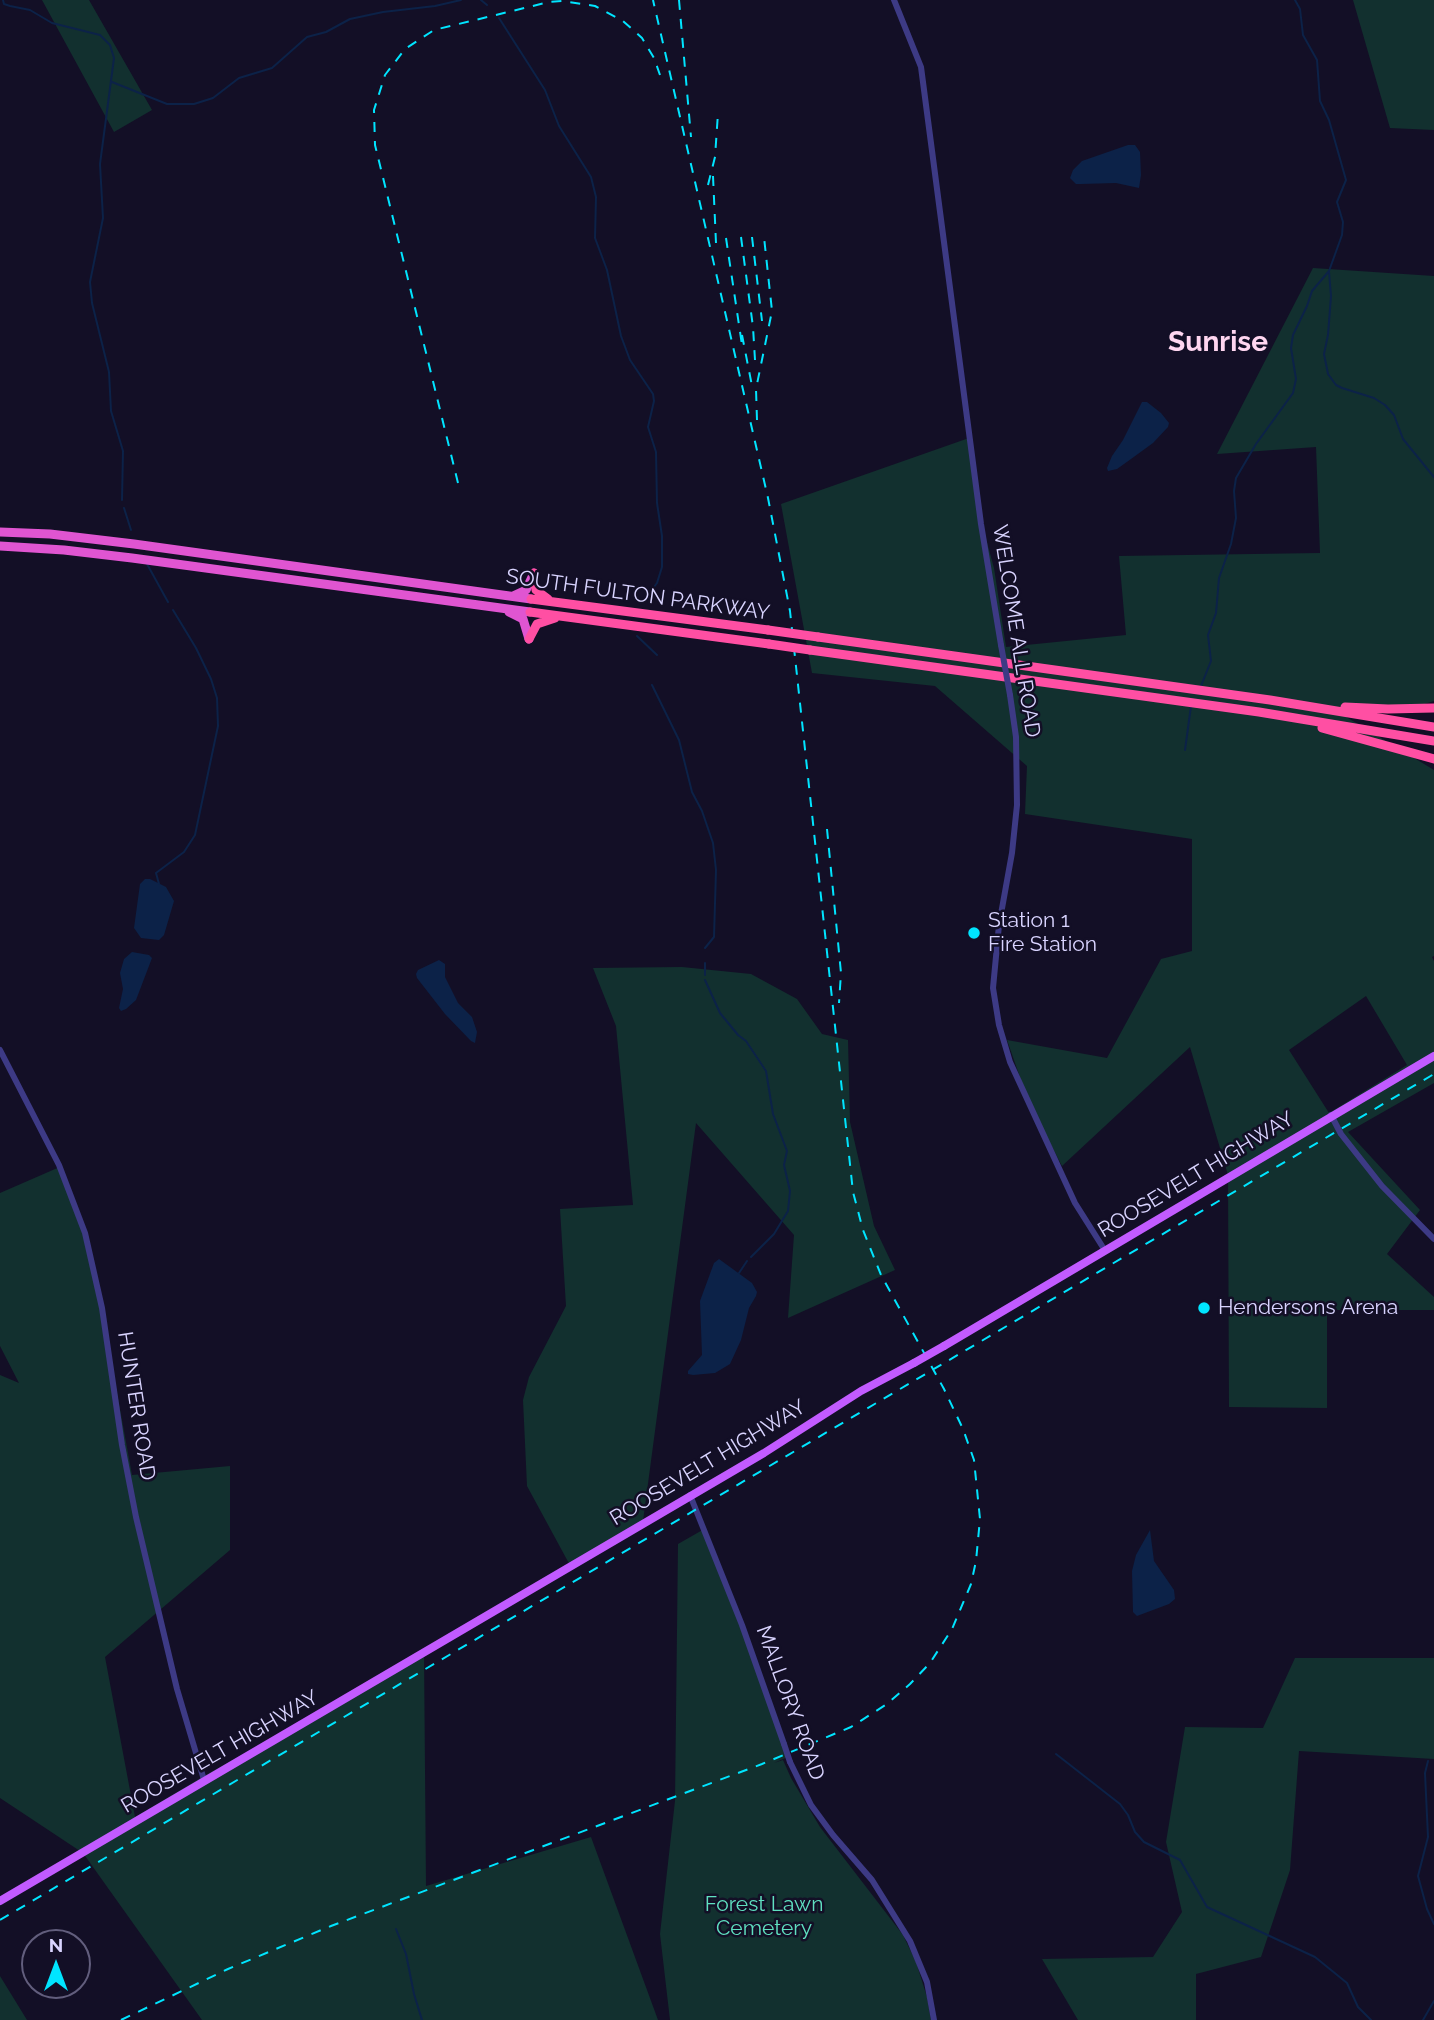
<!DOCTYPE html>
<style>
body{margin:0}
#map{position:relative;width:1434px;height:2020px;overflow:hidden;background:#130f26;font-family:Raleway,sans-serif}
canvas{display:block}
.north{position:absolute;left:21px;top:1929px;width:70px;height:70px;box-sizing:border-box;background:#130f26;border:2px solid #625e7d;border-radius:50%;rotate:0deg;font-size:19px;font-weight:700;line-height:28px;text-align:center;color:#d9d4ff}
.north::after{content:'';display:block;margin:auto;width:24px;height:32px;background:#00e5ff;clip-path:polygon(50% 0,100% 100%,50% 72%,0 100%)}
</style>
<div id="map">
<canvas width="1434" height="2020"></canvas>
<div class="north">N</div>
</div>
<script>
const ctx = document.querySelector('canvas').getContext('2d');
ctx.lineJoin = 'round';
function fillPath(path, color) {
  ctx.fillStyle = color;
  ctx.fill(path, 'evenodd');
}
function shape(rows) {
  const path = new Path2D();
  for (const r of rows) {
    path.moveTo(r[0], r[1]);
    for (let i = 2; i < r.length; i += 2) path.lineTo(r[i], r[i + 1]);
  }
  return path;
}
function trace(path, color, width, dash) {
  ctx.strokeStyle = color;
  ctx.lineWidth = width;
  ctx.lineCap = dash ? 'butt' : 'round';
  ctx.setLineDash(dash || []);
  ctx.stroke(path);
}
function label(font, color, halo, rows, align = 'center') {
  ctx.font = font + ' Raleway,sans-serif';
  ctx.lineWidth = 5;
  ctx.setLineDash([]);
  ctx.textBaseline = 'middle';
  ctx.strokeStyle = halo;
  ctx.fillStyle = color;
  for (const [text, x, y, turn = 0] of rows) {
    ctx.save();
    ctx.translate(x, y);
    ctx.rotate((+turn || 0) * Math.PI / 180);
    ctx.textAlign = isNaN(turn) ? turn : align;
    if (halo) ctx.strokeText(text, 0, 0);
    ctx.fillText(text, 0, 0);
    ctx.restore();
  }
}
fillPath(shape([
 [42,0,89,0,152,110,114,132],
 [1353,0,1434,0,1434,130,1390,128],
 [1313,268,1434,276,1434,701,1409,709,1343,715,1434,770,1434,956,1432,957,1434,961,1434,1083,1348,1132,1420,1210,1387,1254,1434,1297,1434,1310,1327,1310,1327,1408,1229,1407,1228,1175,1190,1047,1062,1166,1029,1103,1007,1040,1107,1058,1161,959,1192,951,1192,839,1025,814,1027,766,935,686,812,673,781,504,969,438,985,535,994,568,1006,647,1126,635,1119,556,1320,553,1316,447,1217,454],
 [1366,996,1407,1065,1329,1113,1289,1050],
 [682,967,751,974,797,999,822,1034,848,1040,850,1122,874,1226,895,1270,788,1318,794,1235,696,1123,643,1521,572,1569,527,1486,523,1400,529,1377,566,1306,560,1209,633,1205,616,1026,593,968],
 [62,1166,95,1272,132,1475,230,1466,230,1550,105,1657,135,1817,204,1776,424,1653,426,1886,591,1837,658,2020,202,2020,83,1853,0,1798,0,1375,19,1383,0,1346,0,1193],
 [706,1528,790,1756,774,1763,783,1760,791,1778,820,1827,903,1935,916,1962,927,1997,931,2020,670,2020,660,1934,675,1801,678,1544],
 [1295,1658,1434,1658,1434,1759,1299,1751,1290,1870,1261,1957,1196,1974,1196,2020,1078,2020,1042,1959,1153,1957,1182,1912,1166,1842,1185,1727,1263,1728],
 [0,1976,27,2020,0,2020]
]), '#12302f');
fillPath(shape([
 [1128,145,1135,145,1140,152,1141,175,1139,188,1116,183,1081,184,1076,184,1070,178,1073,170,1082,161],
 [1142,402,1147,402,1161,413,1169,423,1168,427,1153,443,1131,459,1117,469,1108,471,1107,468,1112,456,1123,440],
 [145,879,150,879,166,887,174,901,164,935,159,940,141,938,134,928,140,884],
 [132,952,149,955,152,958,136,1000,126,1009,121,1011,119,1008,123,989,120,973,124,959],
 [439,960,445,964,445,977,458,1003,472,1017,477,1032,475,1043,471,1041,445,1014,417,978,416,974,418,970],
 [719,1259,752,1283,757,1292,756,1296,749,1308,741,1340,730,1364,715,1373,693,1375,688,1374,688,1371,702,1355,700,1301,714,1263],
 [1150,1530,1154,1561,1174,1590,1175,1599,1169,1604,1137,1616,1133,1612,1132,1571,1136,1555]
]), '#0c2248');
trace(shape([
 [3,0,4,4,10,6,30,10,52,23,100,35,110,45,114,58,100,164,103,218,90,282,92,303,109,372,111,411,123,451,122,500],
 [481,0,487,5],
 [499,18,545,90,559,126,591,177,596,197,595,238,607,270,621,336,630,360,653,394,654,401,648,427,656,452,657,503,662,536,662,567,657,583,642,603],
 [112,82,167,104,194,104,213,98,239,78,272,68,307,37,326,32,350,19,383,12,435,6,461,0],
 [1329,272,1331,296,1328,335,1324,354,1328,374,1336,385,1342,388,1374,398,1385,405,1394,415,1403,439,1434,477],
 [124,508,131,530],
 [147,564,168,602],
 [637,636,657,655],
 [652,685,679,740,692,792,702,811,713,843,716,870,714,937,705,948],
 [1201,686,1211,661,1208,635,1216,613,1219,578,1231,544,1236,518,1234,491,1236,478,1256,444,1293,393,1296,379,1291,348,1293,335,1307,306,1312,291,1329,271,1342,235,1343,222,1337,202,1346,180,1329,120,1320,101,1317,60,1303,35,1300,9,1295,0],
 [1185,750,1191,706],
 [159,884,156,873,184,852,195,835,218,726,217,698,211,679,196,648,173,610],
 [705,963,705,975],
 [705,980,720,1013,738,1035,746,1041,766,1071,773,1114,787,1151,784,1165,790,1191,788,1211,774,1234,751,1257],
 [739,1273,747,1261],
 [1056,1754,1120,1804,1128,1815,1135,1832,1144,1842,1180,1860,1207,1907,1315,1957,1347,1983,1358,2007,1371,2020],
 [1428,1761,1425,1773,1428,1837,1418,1876,1427,1909,1434,1924],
 [396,1929,406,1954,414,1994,422,2020],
 [1423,2020,1434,2001]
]), '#0c2248', 2);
trace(shape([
 [894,0,921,67,981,524,1001,645],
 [1010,695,1016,737,1017,805,1012,853,999,925,993,988,999,1025,1010,1062,1075,1203,1104,1249],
 [0,1050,59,1165,85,1233,102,1308,122,1445,136,1517,177,1689,204,1780],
 [1331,1115,1341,1134,1382,1186,1434,1239],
 [690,1495,742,1625,784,1744],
 [790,1762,811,1805,833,1835,872,1880,910,1941,927,1982,934,2020]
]), '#3d3a85', 6);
trace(shape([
 [944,1346,1434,1056],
 [0,1901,764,1453,861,1391,914,1363]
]), '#c25bff', 8);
trace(shape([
 [0,532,50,534,134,544,531,599],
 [0,546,64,550,132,558,530,612],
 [513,596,526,590,534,573],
 [509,612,523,619,529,639]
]), '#e055d1', 9);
trace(shape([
 [534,573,536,590,548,599],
 [531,599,768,630],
 [530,612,769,644],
 [818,637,1270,700,1434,727],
 [529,639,537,624,555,618],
 [810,650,1259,712,1434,741],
 [1345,707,1388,709,1434,708],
 [1322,728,1434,759]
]), '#ff4fa3', 9);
trace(shape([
 [679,0,691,137],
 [713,176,716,243],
 [708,185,715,157,718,113],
 [741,237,753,327,755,360],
 [752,237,762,321],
 [726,238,742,345],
 [742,335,752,386],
 [757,420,756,389,772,311,764,237],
 [458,483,375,145,374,110,385,75,405,49,434,30,549,2,563,1,595,6,623,21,642,38,654,58,660,75],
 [827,829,841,973,839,1003],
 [0,1920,1434,1074],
 [121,2020,228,1969,331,1926,762,1764,851,1727,887,1704,910,1684,930,1663,952,1629,971,1584,976,1561,980,1519,974,1460,963,1429,944,1389,881,1275,863,1230,853,1192,790,611,768,498,653,0]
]), '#00e5ff', 2, [10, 9]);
trace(shape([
 [1001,645,1010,695],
 [784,1744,790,1762]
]), '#3d3a85', 6);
trace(shape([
 [914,1363,944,1346]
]), '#c25bff', 8);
trace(shape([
 [768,630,818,637],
 [769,644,810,650]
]), '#ff4fa3', 9);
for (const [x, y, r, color] of [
 [974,933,7,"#00e5ff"],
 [1204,1308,7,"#00e5ff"]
]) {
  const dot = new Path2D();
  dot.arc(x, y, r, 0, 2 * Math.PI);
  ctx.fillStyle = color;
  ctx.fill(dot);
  trace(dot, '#130f26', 2.5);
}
label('21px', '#d9d4ff', '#130f26', [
 ["SOUTH FULTON PARKWAY",638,595,8],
 ["WELCOME ALL ROAD",1016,631,81],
 ["ROOSEVELT HIGHWAY",1196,1175,-31],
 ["HUNTER ROAD",136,1406,81],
 ["ROOSEVELT HIGHWAY",708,1463,-31],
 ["MALLORY ROAD",790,1703,70],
 ["ROOSEVELT HIGHWAY",220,1752,-30]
]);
label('21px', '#d9d4ff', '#130f26', [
 ["Station 1",988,921],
 ["Fire Station",988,945],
 ["Hendersons Arena",1218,1308]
], 'left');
label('21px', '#5fe0c0', '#130f26', [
 ["Forest Lawn",764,1905],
 ["Cemetery",764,1929]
]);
label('bold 28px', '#ffd6f0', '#130f26', [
 ["Sunrise",1218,343]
]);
</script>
